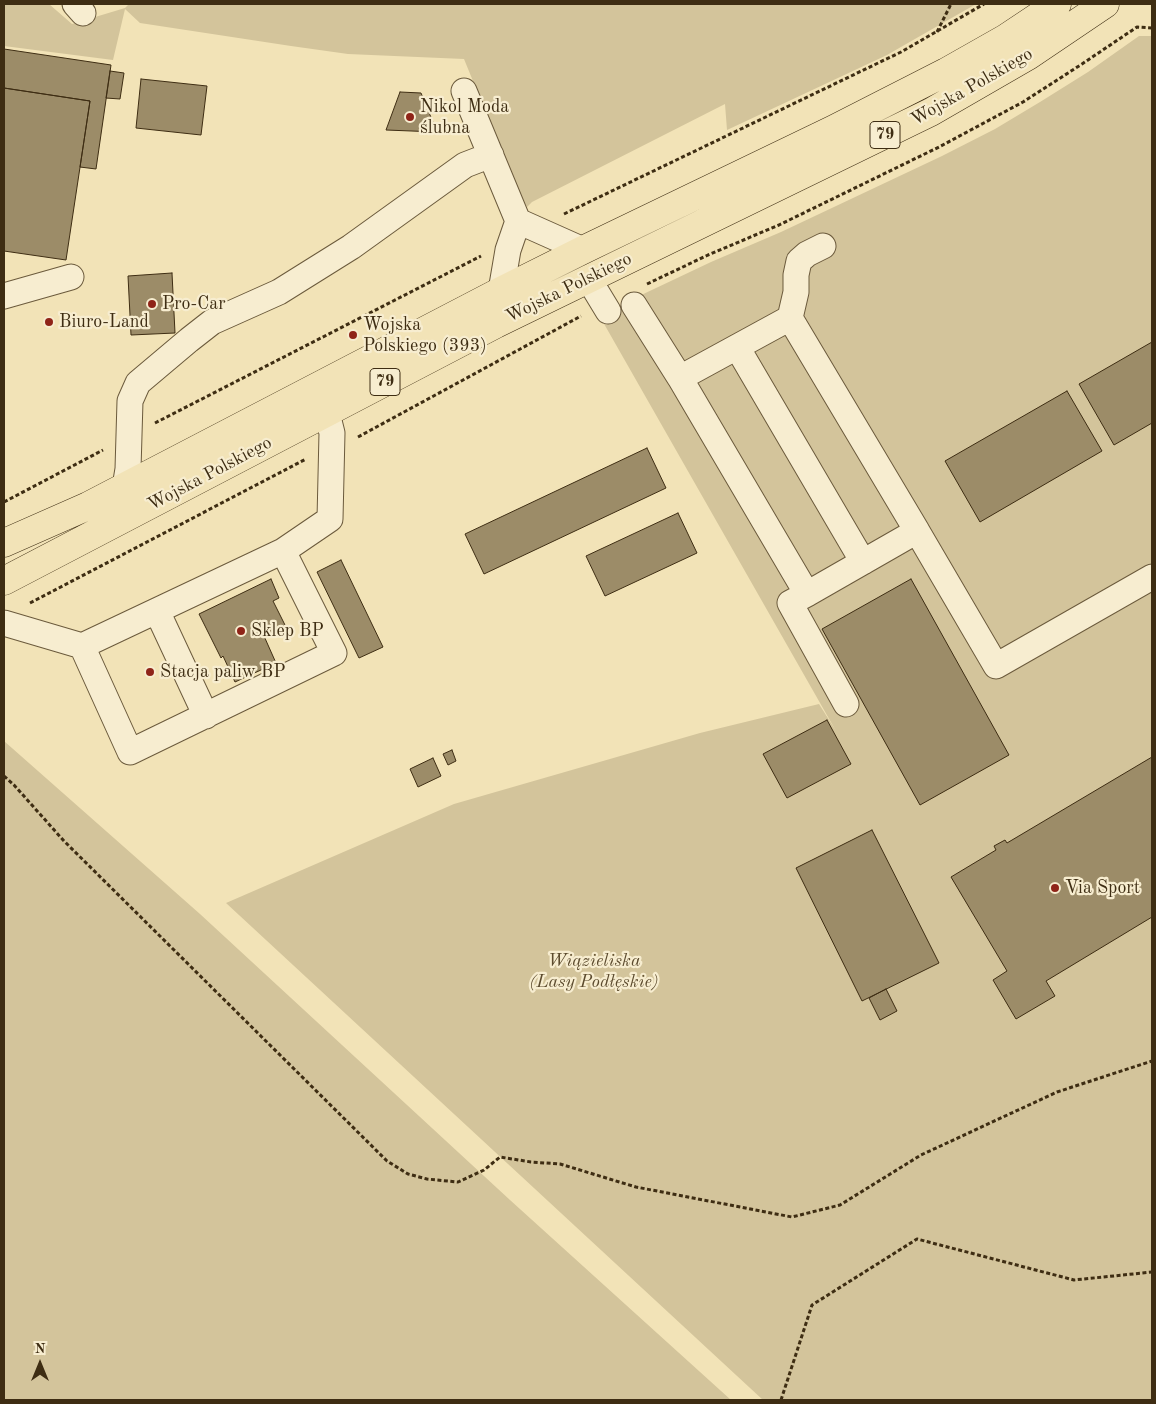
<!DOCTYPE html>
<meta charset="utf-8">
<style>
body{margin:0}
#map{position:relative;width:1156px;height:1404px;overflow:hidden;background:#f2e3b7;font-family:"Old Standard TT",serif}
canvas{display:block}
.frame{position:absolute;inset:0;border:5px solid #3e2d13;pointer-events:none}
.north{position:absolute;left:15px;top:1339px;width:50px;height:50px;-webkit-text-stroke:4px #f7edd0;paint-order:stroke;rotate:0deg;font-size:14px;font-weight:700;line-height:20px;text-align:center;color:#3e2d13}
.north::after{content:'';display:block;margin:auto;width:18px;height:22px;background:#3e2d13;clip-path:polygon(50% 0,100% 100%,50% 72%,0 100%)}
</style>
<div id="map">
<canvas width="1156" height="1404"></canvas>
<div class="frame"></div>
<div class="north">N</div>
</div>
<script>
const ctx = document.querySelector('canvas').getContext('2d');
ctx.lineJoin = 'round';
function fillPath(path, color) {
  ctx.fillStyle = color;
  ctx.fill(path, 'evenodd');
}
function shape(rows) {
  const path = new Path2D();
  for (const r of rows) {
    path.moveTo(r[0], r[1]);
    for (let i = 2; i < r.length; i += 2) path.lineTo(r[i], r[i + 1]);
  }
  return path;
}
function trace(path, color, width, dash) {
  ctx.strokeStyle = color;
  ctx.lineWidth = width;
  ctx.lineCap = dash ? 'butt' : 'round';
  ctx.setLineDash(dash || []);
  ctx.stroke(path);
}
function label(font, color, halo, rows, align = 'center') {
  ctx.font = font + ' "Old Standard TT",serif';
  ctx.lineWidth = 4.5;
  ctx.setLineDash([]);
  ctx.textBaseline = 'middle';
  ctx.strokeStyle = halo;
  ctx.fillStyle = color;
  for (const [text, x, y, turn = 0] of rows) {
    ctx.save();
    ctx.translate(x, y);
    ctx.rotate((+turn || 0) * Math.PI / 180);
    ctx.textAlign = isNaN(turn) ? turn : align;
    if (halo) ctx.strokeText(text, 0, 0);
    ctx.fillText(text, 0, 0);
    ctx.restore();
  }
}
fillPath(shape([
 [4,4,49,4,72,24,125,8,129,4,976,4,887,55,727,130,725,104,532,202,527,207,519,194,464,59,348,54,291,46,140,23,125,9,113,60,4,46],
 [1139,36,1152,36,1152,1400,763,1400,226,903,454,804,700,733,819,704,836,731,599,315,711,262,781,232,942,156,995,129,1040,102,1088,72],
 [4,741,200,914,510,1200,731,1400,4,1400]
]), '#d3c49b');
const building = shape([
 [4,49,111,65,96,169,80,167,90,101,4,88,4,49],
 [110,71,124,73,120,99,106,98,110,71],
 [141,79,207,86,201,135,136,128,141,79],
 [4,88,90,101,66,260,4,251,4,88],
 [400,92,421,93,437,132,386,130,400,92],
 [172,273,175,333,131,335,128,276,172,273],
 [1152,342,1152,423,1114,445,1079,384,1152,342],
 [1067,391,1102,451,980,522,945,461,1067,391],
 [647,448,666,488,484,574,465,534,647,448],
 [678,513,697,553,605,596,586,556,678,513],
 [341,560,383,647,359,658,317,572,341,560],
 [271,579,279,598,273,601,285,625,264,636,276,663,235,682,223,656,221,658,199,614,271,579],
 [911,579,1009,755,920,805,822,629,911,579],
 [827,720,851,764,787,798,763,754,827,720],
 [452,750,456,761,448,765,443,754,452,750],
 [1152,757,1152,917,1046,981,1055,996,1016,1019,993,980,1007,971,951,877,996,850,994,846,1005,840,1007,843,1152,757],
 [433,758,441,776,418,787,410,769,433,758],
 [872,830,939,963,862,1001,796,868,872,830],
 [886,989,897,1011,880,1020,869,998,886,989]
]);
fillPath(building, '#9c8c68');
trace(building, '#3e2d13', 1);
const minor = shape([
 [75,4,83,13],
 [464,91,518,221],
 [588,278,608,311],
 [501,291,508,250,518,221,583,250],
 [4,296,71,277],
 [634,305,680,378,807,594,790,603,846,704],
 [790,318,796,292,796,275,799,261,807,254,823,246],
 [737,347,863,562],
 [680,378,790,318,917,531,807,594],
 [125,487,128,469,130,401,138,383,189,340,212,322,279,292,351,247,465,165,491,155],
 [917,531,996,666,1152,577],
 [283,551,330,519,332,433,327,413],
 [157,611,206,716],
 [4,623,82,646,283,551,334,653,130,752,82,646]
]);
const major = shape([
 [4,543,88,506,501,291,583,250,834,129,946,72,1006,38,1057,4],
 [4,581,496,324,931,112,1028,56,1105,4]
]);
trace(minor, '#6b5a3c', 27);
trace(major, '#3e2d13', 29);
trace(shape([
 [937,32,951,4],
 [564,214,901,52,984,4],
 [647,284,708,255,779,225,939,147,1023,102,1082,64,1137,27,1152,28],
 [155,423,481,256],
 [358,437,581,316],
 [4,502,103,450],
 [30,603,306,459],
 [4,776,14,785,64,841,387,1161,408,1174,427,1179,458,1182,484,1170,500,1157,531,1162,560,1164,636,1187,792,1217,840,1205,921,1155,1057,1092,1152,1061],
 [781,1400,812,1305,917,1239,1074,1280,1152,1272]
]), '#3e2d13', 3, [4, 2.5]);
trace(minor, '#f7edd0', 25);
trace(major, '#f2e3b7', 28);
for (const [x, y, r, color] of [
 [410,117,5,"#8f2418"],
 [152,304,5,"#8f2418"],
 [49,322,5,"#8f2418"],
 [353,335,5,"#8f2418"],
 [241,631,5,"#8f2418"],
 [150,672,5,"#8f2418"],
 [1055,888,5,"#8f2418"]
]) {
  const dot = new Path2D();
  dot.arc(x, y, r, 0, 2 * Math.PI);
  ctx.fillStyle = color;
  ctx.fill(dot);
  trace(dot, '#f7edd0', 2);
}
for (const [x, y, w] of [
 [885,135,30],
 [385,382,30]
]) {
  const box = new Path2D();
  box.roundRect(x - w / 2, y - 13.5, w, 27, 4);
  ctx.fillStyle = '#f7edd0';
  ctx.fill(box);
  trace(box, '#3e2d13', 1);
}
label('bold 16px', '#3e2d13', null, [
 ["79",885,135],
 ["79",385,382]
]);
label('18px', '#3e2d13', '#f7edd0', [
 ["Wojska Polskiego",972,87,-30],
 ["Wojska Polskiego",569,288,-26],
 ["Wojska Polskiego",210,474,-28]
]);
label('18px', '#3e2d13', '#f7edd0', [
 ["Nikol Moda",420,107],
 ["ślubna",420,128],
 ["Pro-Car",162,304],
 ["Biuro-Land",59,322],
 ["Wojska",363,325],
 ["Polskiego (393)",363,346],
 ["Sklep BP",251,631],
 ["Stacja paliw BP",160,672],
 ["Via Sport",1065,888]
], 'left');
label('italic 18px', '#5c4b2e', '#f7edd0', [
 ["Wiązieliska",594,961],
 ["(Lasy Podłęskie)",594,982]
]);
</script>
